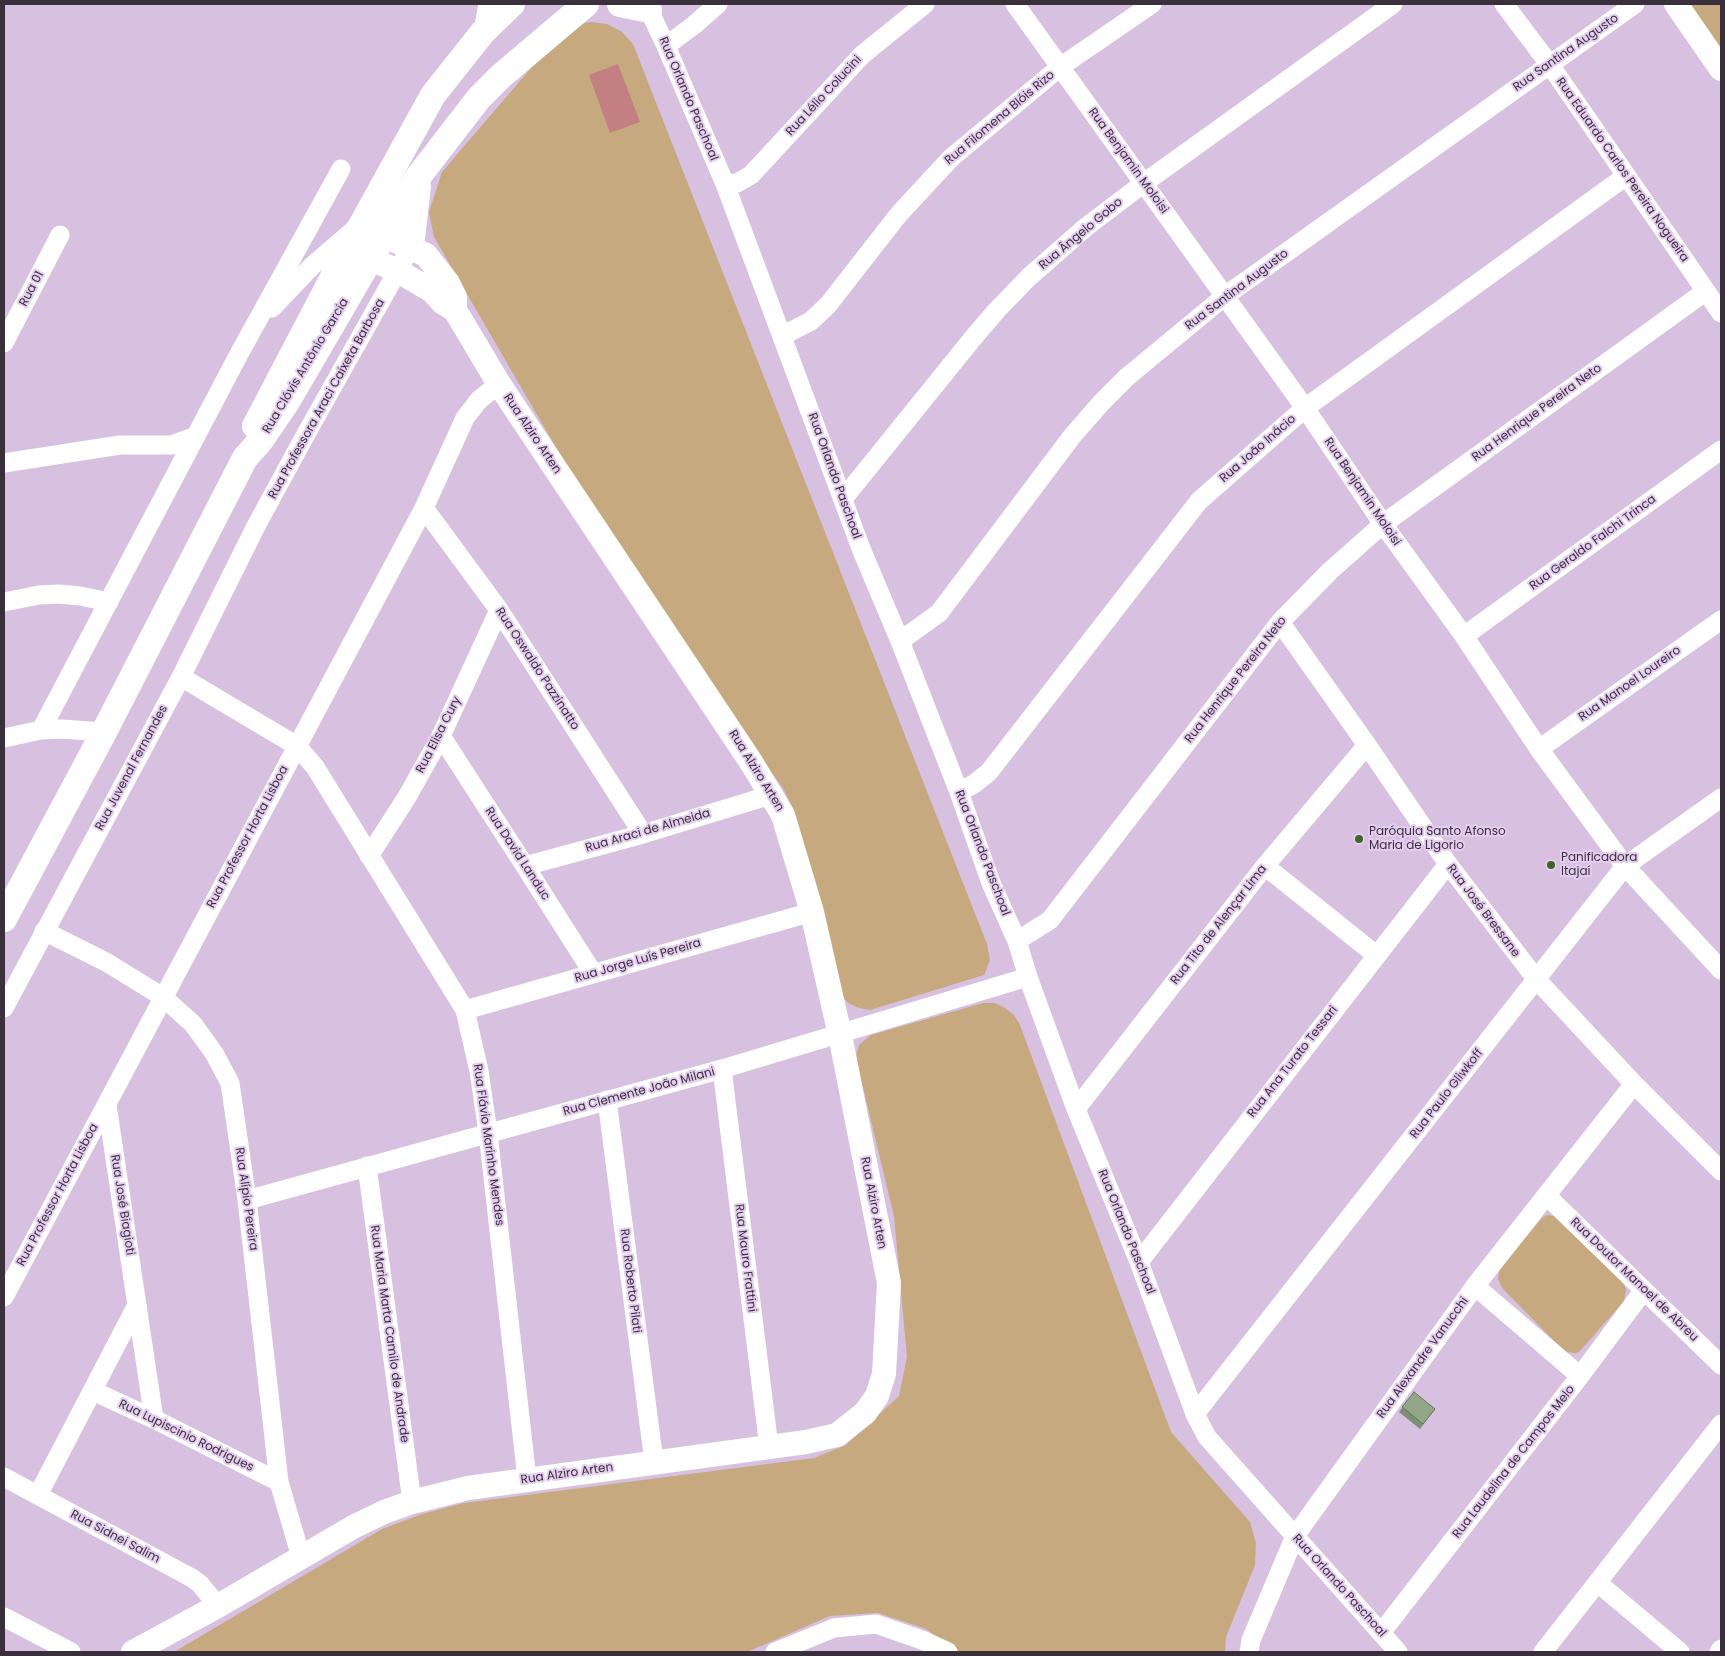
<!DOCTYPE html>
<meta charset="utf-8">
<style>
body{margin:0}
#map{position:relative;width:1725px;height:1656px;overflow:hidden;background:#d7c0e0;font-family:Poppins,sans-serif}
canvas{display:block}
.frame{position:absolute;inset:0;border:5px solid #39303c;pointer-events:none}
</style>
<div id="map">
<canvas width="1725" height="1656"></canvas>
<div class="frame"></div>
</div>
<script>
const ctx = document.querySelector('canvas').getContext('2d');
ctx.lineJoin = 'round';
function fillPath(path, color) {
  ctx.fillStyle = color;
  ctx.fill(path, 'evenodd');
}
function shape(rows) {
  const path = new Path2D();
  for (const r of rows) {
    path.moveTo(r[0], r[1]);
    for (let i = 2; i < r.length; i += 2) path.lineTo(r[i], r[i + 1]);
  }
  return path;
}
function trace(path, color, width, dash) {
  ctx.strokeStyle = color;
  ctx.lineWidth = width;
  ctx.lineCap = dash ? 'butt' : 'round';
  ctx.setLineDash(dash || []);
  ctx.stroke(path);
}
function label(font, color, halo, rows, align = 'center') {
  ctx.font = font + ' Poppins,sans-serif';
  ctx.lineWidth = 4;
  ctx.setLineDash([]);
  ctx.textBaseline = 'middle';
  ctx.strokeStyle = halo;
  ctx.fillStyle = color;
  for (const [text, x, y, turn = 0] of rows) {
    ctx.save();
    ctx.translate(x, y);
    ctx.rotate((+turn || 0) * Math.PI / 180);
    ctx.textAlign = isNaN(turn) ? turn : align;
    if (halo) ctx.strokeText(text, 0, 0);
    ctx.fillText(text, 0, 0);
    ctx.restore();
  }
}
fillPath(shape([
 [1687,4,1721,4,1721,53],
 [591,22,607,24,622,32,633,44,987,944,990,960,984,975,870,1010,859,1008,848,1003,841,994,793,809,783,788,768,768,562,458,434,237,429,212,442,172,561,33,575,25],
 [983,1003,995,1003,1005,1008,1014,1015,1020,1025,1171,1432,1250,1522,1256,1543,1255,1565,1226,1637,1225,1652,958,1652,926,1629,878,1613,830,1616,747,1652,174,1652,382,1529,422,1514,464,1503,814,1458,846,1445,899,1396,907,1357,894,1216,859,1071,856,1056,859,1045,871,1035],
 [1547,1215,1554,1216,1623,1283,1626,1289,1624,1301,1579,1352,1575,1353,1565,1352,1503,1289,1498,1280,1499,1270,1542,1218]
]), '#c6a97f');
fillPath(shape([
 [618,64,640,122,610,133,589,75]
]), '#c37f82');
trace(shape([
 [646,4,666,46,725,184,862,551,900,641,959,792,991,883,1017,941,1028,977,1076,1109,1139,1262,1195,1414,1207,1437,1398,1652],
 [1015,4,1305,408,1383,524,1464,636,1539,749,1625,866,1721,970],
 [1504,4,1550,65,1721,313],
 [483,32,488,4],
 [666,46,694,25,718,4],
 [725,184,737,183,751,175,862,55,925,4],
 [272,308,312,266,355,229],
 [782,336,811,321,828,305,899,214,951,158,1060,67,1152,4],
 [4,343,60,235],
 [4,463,120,445,172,445,196,436],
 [843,499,973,338,997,310,1029,277,1086,227,1144,183,1393,4],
 [424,508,499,610,643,834],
 [4,602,39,595,59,594,80,596,109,602],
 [1280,622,1367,745,1448,864,1537,980,1634,1084,1721,1171],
 [1464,636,1721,450],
 [900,641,939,613,1073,435,1102,402,1127,377,1225,296,1635,4],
 [181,677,297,746,315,767,465,1010,479,1071,488,1133,527,1479],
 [41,730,239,354,341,169],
 [441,736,525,866,593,973],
 [4,738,41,730,61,729,104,732],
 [1539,749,1721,620],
 [959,792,974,784,989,772,1199,501,1305,408,1626,176],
 [369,856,407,797,441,736,499,610],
 [525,866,643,834,771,795],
 [1265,866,1376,955],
 [44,931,106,962,163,997,193,1024,214,1053,230,1083,247,1200,279,1482,301,1557],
 [1017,941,1050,920,1280,622,1330,571,1383,524,1706,291],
 [4,1008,181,677,256,526,306,434,411,247],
 [465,1010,812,912],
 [722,1069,769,1447],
 [607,1100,654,1462],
 [107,1105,154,1419],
 [1076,1109,1265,866,1367,745],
 [367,1166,412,1502],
 [1546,1195,1721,1365],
 [247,1200,722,1069,1028,977],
 [1139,1262,1448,864],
 [1475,1286,1580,1376],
 [4,1297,424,508,465,418,479,400,499,384],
 [93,1391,154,1419,279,1482],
 [1195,1414,1625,866,1721,798],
 [4,1477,192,1578,200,1584,218,1606],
 [38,1495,137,1305],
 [1598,1583,1680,1652],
 [4,1617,71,1652],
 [1381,1633,1580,1376,1644,1290],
 [775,1652,834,1628,876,1624,922,1640,948,1652],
 [1249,1652,1251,1640,1295,1536,1475,1286,1634,1084],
 [1543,1652,1721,1424],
 [1719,1652,1721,1649]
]), '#fff', 19);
trace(shape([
 [1676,4,1721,69],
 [385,236,426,255,448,283,455,297,455,310],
 [133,1652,218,1606,353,1527,384,1512,412,1502,468,1488,806,1442,837,1435,865,1413,877,1396,884,1374,889,1283,840,1035,812,912,783,815,751,762,499,384,455,310,443,303,432,291,398,271,371,259]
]), '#fff', 24);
trace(shape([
 [620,4,649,10],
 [411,247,418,186],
 [255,426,341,262,433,95,483,32,512,4],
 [4,919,104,732,245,458,261,440,287,402,418,177,479,98,501,76,586,4]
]), '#fff', 26);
fillPath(shape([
 [1414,1392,1435,1409,1420,1429,1399,1412]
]), '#7d9075');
const building = shape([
 [1414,1392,1435,1409,1423,1424,1402,1407,1414,1392]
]);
fillPath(building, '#91a788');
trace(building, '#66755f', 1);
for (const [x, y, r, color] of [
 [1359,839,5,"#3d6927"],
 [1551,865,5,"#3d6927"]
]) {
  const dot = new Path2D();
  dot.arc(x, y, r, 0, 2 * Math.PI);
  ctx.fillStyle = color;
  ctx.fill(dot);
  trace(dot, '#e4cdee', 2);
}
label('12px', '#39303c', '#e4cdee', [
 ["Rua Santina Augusto",1566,53,-35],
 ["Rua Lélio Colucini",824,96,-47],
 ["Rua Orlando Paschoal",688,99,67],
 ["Rua Filomena Blóis Rizo",1000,118,-40],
 ["Rua Benjamin Moloisi",1128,161,54],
 ["Rua Eduardo Carlos Pereira Nogueira",1622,170,55],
 ["Rua Ângelo Gobo",1081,234,-40],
 ["Rua 01",32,289,-62],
 ["Rua Santina Augusto",1237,290,-37],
 ["Rua Clóvis Antônio Garcia",306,366,-59],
 ["Rua Professora Araci Caixeta Barbosa",327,399,-61],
 ["Rua Henrique Pereira Neto",1537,413,-36],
 ["Rua Alziro Arten",532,434,56],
 ["Rua João Inácio",1258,449,-41],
 ["Rua Orlando Paschoal",834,476,70],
 ["Rua Benjamin Moloisi",1362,492,56],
 ["Rua Geraldo Falchi Trinca",1593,543,-36],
 ["Rua Oswaldo Pazzinatto",537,669,57],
 ["Rua Henrique Pereira Neto",1236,680,-52],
 ["Rua Manoel Loureiro",1630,684,-35],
 ["Rua Elisa Cury",439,735,-63],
 ["Rua Juvenal Fernandes",132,768,-62],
 ["Rua Alziro Arten",756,771,58],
 ["Rua Araci de Almeida",648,831,-16],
 ["Rua Professor Horta Lisboa",248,837,-62],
 ["Rua Orlando Paschoal",982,853,69],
 ["Rua David Landuc",517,854,57],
 ["Rua José Bressane",1483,911,53],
 ["Rua Tito de Alençar Lima",1219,925,-52],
 ["Rua Jorge Luís Pereira",638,961,-16],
 ["Rua Ana Turato Tessari",1293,1062,-52],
 ["Rua Clemente João Milani",639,1092,-15],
 ["Rua Paulo Gliwkoff",1447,1094,-52],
 ["Rua Flávio Marinho Mendes",488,1145,82],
 ["Rua Professor Horta Lisboa",58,1195,-62],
 ["Rua Alípio Pereira",246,1199,82],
 ["Rua Alziro Arten",873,1203,79],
 ["Rua José Biagioti",122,1205,81],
 ["Rua Orlando Paschoal",1126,1232,68],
 ["Rua Mauro Frattini",745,1258,83],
 ["Rua Doutor Manoel de Abreu",1634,1280,44],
 ["Rua Roberto Pilati",630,1281,83],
 ["Rua Maria Marta Camilo de Andrade",389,1334,82],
 ["Rua Alexandre Vanucchi",1423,1358,-54],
 ["Rua Lupiscinio Rodrigues",186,1436,26],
 ["Rua Laudelina de Campos Melo",1514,1462,-52],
 ["Rua Alziro Arten",567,1474,-8],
 ["Rua Sidnei Salim",115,1537,28],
 ["Rua Orlando Paschoal",1339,1586,48]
]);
label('12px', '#39303c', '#e4cdee', [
 ["Paróquia Santo Afonso",1369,832],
 ["Maria de Ligorio",1369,846],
 ["Panificadora",1561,858],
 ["Itajaí",1561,872]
], 'left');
</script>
